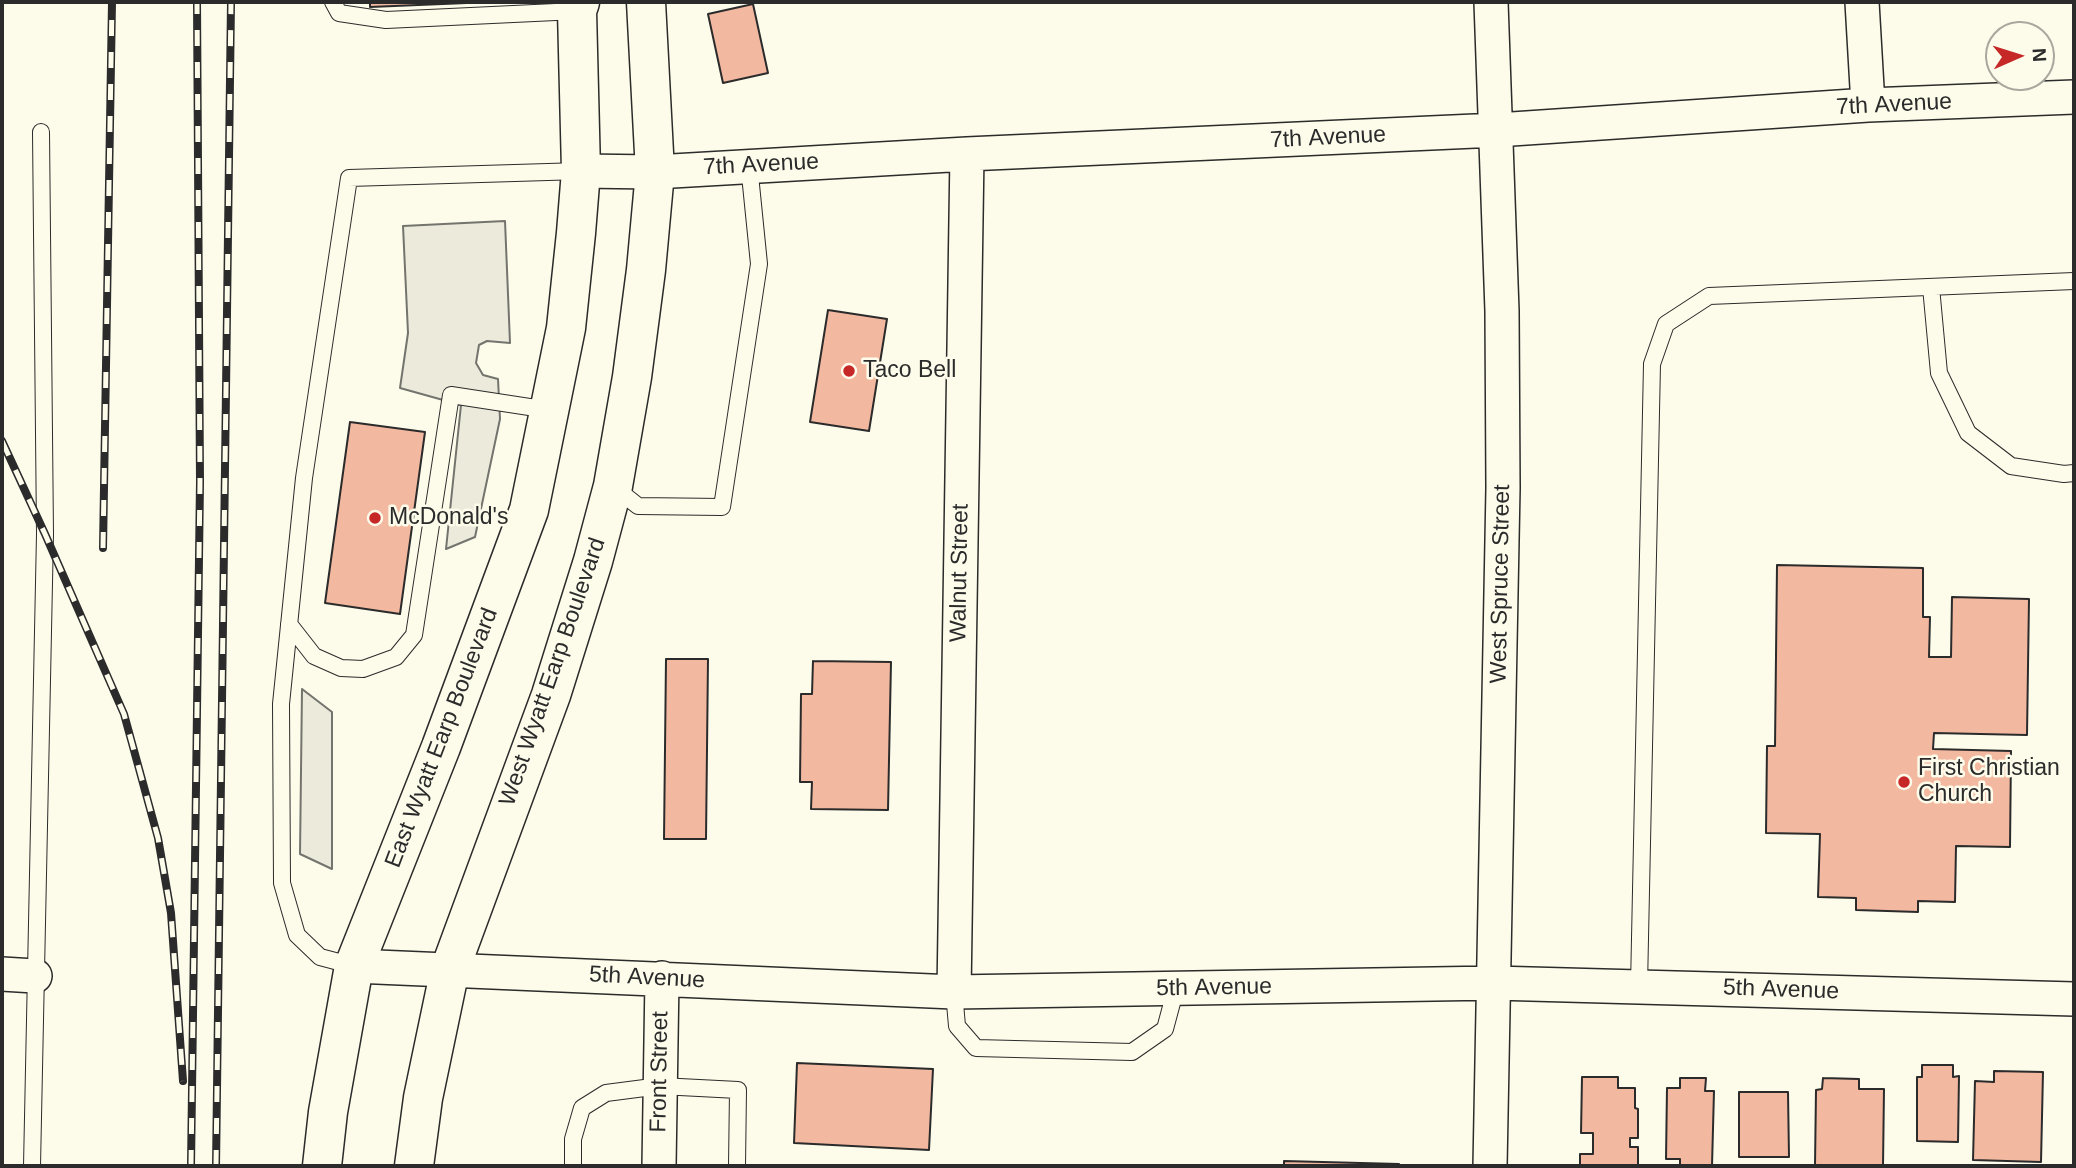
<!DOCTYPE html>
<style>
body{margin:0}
#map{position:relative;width:2076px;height:1168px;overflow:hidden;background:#fdfbea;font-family:Arial,sans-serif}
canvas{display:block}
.frame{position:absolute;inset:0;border:4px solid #2b2b2b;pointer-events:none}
.north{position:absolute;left:1985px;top:21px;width:70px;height:70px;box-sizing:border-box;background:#fdfbea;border:2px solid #a9a89e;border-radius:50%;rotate:87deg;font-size:19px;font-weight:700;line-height:28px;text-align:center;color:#2b2b2b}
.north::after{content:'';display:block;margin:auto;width:24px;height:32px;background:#c62828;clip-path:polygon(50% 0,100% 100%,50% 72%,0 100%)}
</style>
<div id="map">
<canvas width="2076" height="1168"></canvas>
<div class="frame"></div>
<div class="north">N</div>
</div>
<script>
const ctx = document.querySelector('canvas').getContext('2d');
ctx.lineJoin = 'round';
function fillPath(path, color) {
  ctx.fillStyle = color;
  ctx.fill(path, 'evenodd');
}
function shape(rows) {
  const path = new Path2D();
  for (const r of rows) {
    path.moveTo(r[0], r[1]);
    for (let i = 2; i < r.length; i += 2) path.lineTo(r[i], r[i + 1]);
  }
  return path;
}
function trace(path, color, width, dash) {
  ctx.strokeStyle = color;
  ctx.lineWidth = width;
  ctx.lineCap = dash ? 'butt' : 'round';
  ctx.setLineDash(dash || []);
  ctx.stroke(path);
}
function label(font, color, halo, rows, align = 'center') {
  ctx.font = font + ' Arial,sans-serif';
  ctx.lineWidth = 5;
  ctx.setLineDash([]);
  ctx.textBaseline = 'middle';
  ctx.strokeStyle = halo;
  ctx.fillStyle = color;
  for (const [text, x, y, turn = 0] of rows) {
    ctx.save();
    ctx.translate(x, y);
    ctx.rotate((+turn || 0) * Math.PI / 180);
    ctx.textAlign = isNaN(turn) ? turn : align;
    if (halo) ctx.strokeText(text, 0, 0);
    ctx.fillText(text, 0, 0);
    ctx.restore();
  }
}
const parking = shape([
 [505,221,510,343,487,341,479,345,476,363,483,375,498,379,500,419,475,537,446,549,461,405,400,388,408,333,403,226,505,221],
 [302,689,332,712,332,869,300,854,302,689]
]);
fillPath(parking, '#eceadb');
trace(parking, '#74746e', 2);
const building = shape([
 [370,2,491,2,370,7,370,2],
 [753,4,768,73,723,83,708,14,753,4],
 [828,310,887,319,869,431,810,422,828,310],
 [350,422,425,432,400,614,325,603,350,422],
 [1777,565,1923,568,1923,617,1930,617,1929,657,1951,657,1952,597,2029,599,2027,735,1934,733,1933,749,2011,751,2010,847,1956,846,1955,902,1918,901,1918,912,1856,910,1856,898,1818,897,1820,834,1766,833,1767,746,1775,746,1777,565],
 [666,659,708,659,706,839,664,839,666,659],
 [813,661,891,662,888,810,811,809,812,782,800,782,801,694,812,694,813,661],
 [797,1063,933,1069,929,1150,794,1143,797,1063],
 [1922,1065,1953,1065,1953,1077,1959,1076,1958,1142,1917,1141,1917,1077,1922,1077,1922,1065],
 [1994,1071,2043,1072,2041,1162,1973,1160,1975,1081,1994,1082,1994,1071],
 [1582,1077,1618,1077,1618,1088,1635,1088,1635,1108,1638,1109,1638,1138,1630,1138,1630,1147,1638,1147,1638,1166,1580,1166,1580,1154,1593,1154,1593,1133,1581,1133,1582,1077],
 [1680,1078,1706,1078,1705,1091,1714,1091,1712,1166,1680,1166,1680,1159,1666,1159,1667,1088,1680,1088,1680,1078],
 [1823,1078,1859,1079,1859,1089,1884,1089,1883,1166,1815,1166,1816,1090,1822,1089,1823,1078],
 [1739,1092,1788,1092,1789,1157,1739,1157,1739,1092],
 [1284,1161,1399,1164,1399,1166,1284,1166,1284,1161]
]);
fillPath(building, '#f2b8a0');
trace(building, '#2b2b2b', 2);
const service = shape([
 [333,2,339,13,386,20,577,11],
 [1931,287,1939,373,1968,433,2011,466,2064,474,2074,473],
 [614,487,638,506,722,507,759,264,749,165],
 [289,624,314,656,341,668,363,669,396,657,414,635,451,395,549,410],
 [354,966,320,957,297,935,282,883,281,704,304,478,349,178,581,171],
 [1639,986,1652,364,1666,324,1709,296,2074,281],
 [954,992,957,1026,976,1048,1132,1052,1165,1029,1176,988],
 [32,1166,45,534,41,132],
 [573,1166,573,1139,582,1108,606,1093,660,1086,738,1090,737,1166]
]);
const minor = shape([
 [1862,2,1868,105],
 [581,171,655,172,967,154,1497,130,1868,105,2074,97],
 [354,966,954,992,1494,983,2074,999],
 [2,974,35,976],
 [954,992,967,154],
 [659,1166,662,978],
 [1490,1166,1503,488,1502,311,1491,2]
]);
const primary = shape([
 [322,1166,328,1112,354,966,441,747,529,510,566,328,576,233,581,171,577,11,580,2],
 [414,1166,423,1098,450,969,551,695,593,561,613,486,632,377,646,270,655,172,646,2]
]);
trace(service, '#2b2b2b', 18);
trace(minor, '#2b2b2b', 36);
trace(primary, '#2b2b2b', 41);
trace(service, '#fdfbea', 16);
trace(minor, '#fdfbea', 33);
trace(primary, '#fdfbea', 38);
const rail = shape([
 [2,441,45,534,124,714,158,838,171,913,183,1081],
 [103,548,112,2],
 [191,1166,200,482,197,2],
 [216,1166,231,2]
]);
trace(rail, '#2b2b2b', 8);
trace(rail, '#fdfbea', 5, [16]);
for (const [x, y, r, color] of [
 [849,371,7,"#c62828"],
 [375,518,7,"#c62828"],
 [1904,782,7,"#c62828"]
]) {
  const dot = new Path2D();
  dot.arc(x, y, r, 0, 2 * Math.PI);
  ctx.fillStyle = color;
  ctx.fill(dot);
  trace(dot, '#fdfbea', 2.5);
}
label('23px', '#2b2b2b', '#fdfbea', [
 ["7th Avenue",1894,105,-3],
 ["7th Avenue",1328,138,-3],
 ["7th Avenue",761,165,-3],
 ["Walnut Street",960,573,-89],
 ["West Spruce Street",1501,584,-89],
 ["West Wyatt Earp Boulevard",553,672,-71],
 ["East Wyatt Earp Boulevard",442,738,-69],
 ["5th Avenue",647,978,3],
 ["5th Avenue",1214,988,-1],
 ["5th Avenue",1781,990,2],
 ["Front Street",660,1072,-89]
]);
label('23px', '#2b2b2b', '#fdfbea', [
 ["Taco Bell",863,371],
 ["McDonald's",389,518],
 ["First Christian",1918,769],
 ["Church",1918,795]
], 'left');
</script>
